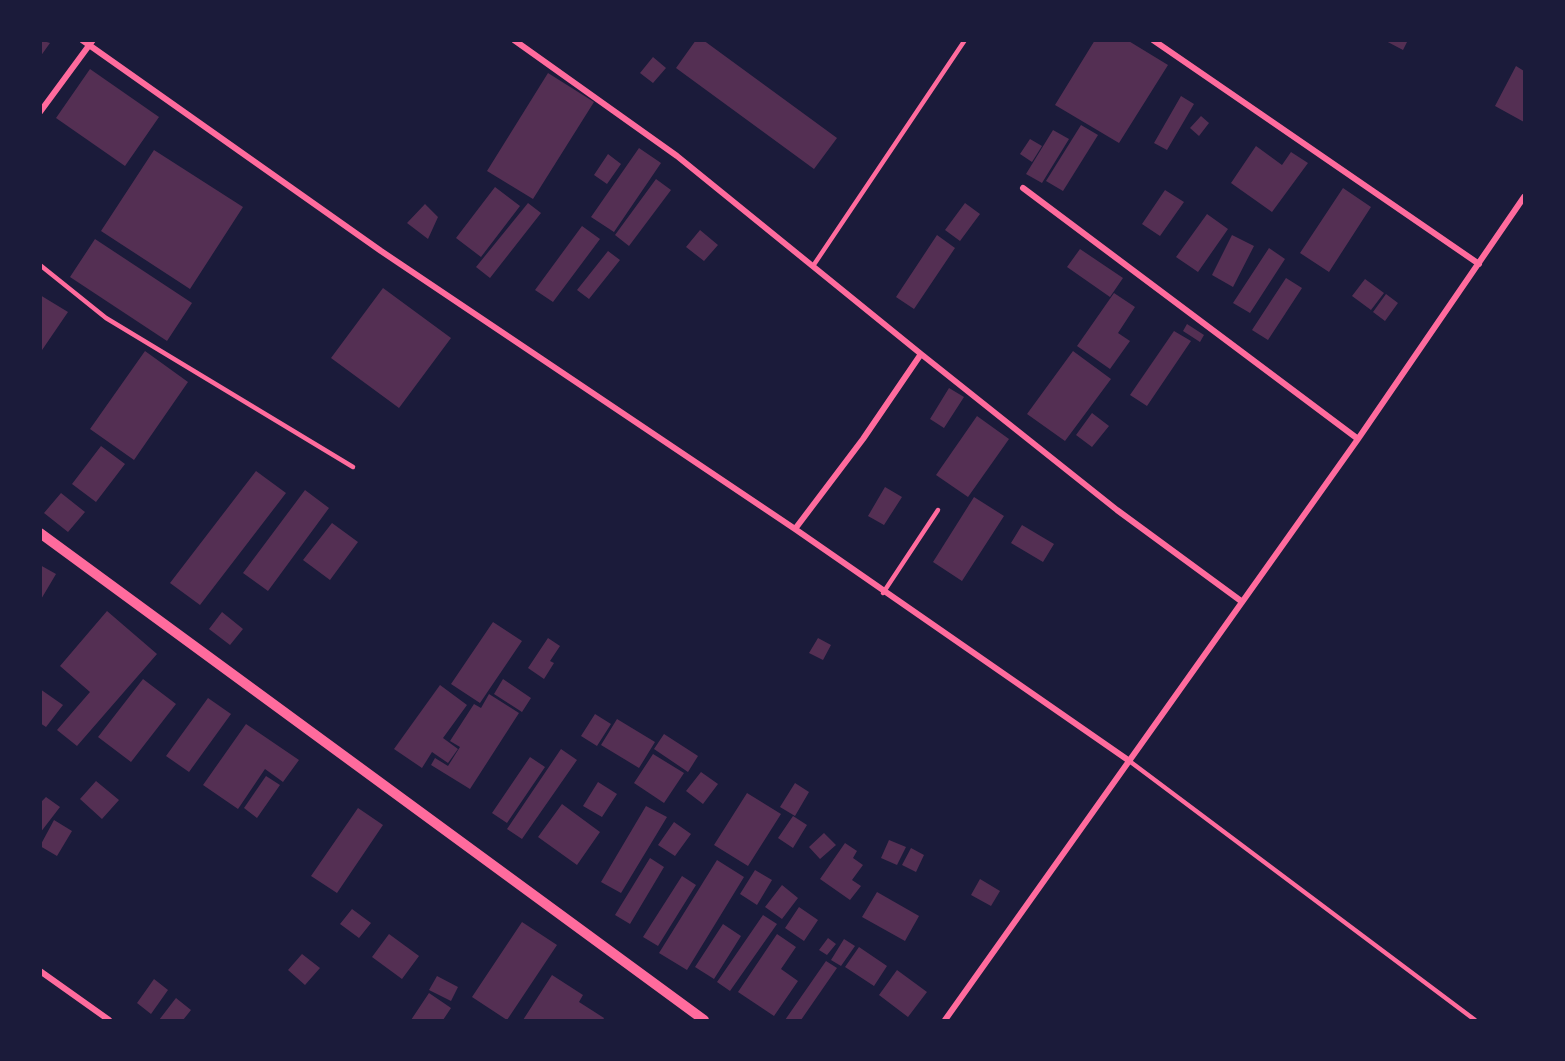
<!DOCTYPE html>
<html>
<head>
<meta charset="utf-8">
<style>
  body { margin:0 }
  #map { position:relative; width:1565px; height:1061px; overflow:hidden; background:#1b1b3a; font-family:Inter,sans-serif }
  canvas { display:block }
  .frame { position:absolute; inset:0; border:42px solid #1b1b3a; pointer-events:none }
</style>
</head>
<body>
<div id="map">
<canvas width="1565" height="1061"></canvas>
<div class="frame"></div>
</div>
<script>
const ctx = document.querySelector('canvas').getContext('2d');
ctx.lineJoin = 'round';
function fillPath(path, color) {
  ctx.fillStyle = color;
  ctx.fill(path, 'evenodd');
}
function trace(path, color, width, dash) {
  ctx.strokeStyle = color;
  ctx.lineWidth = width;
  ctx.lineCap = dash ? 'butt' : 'round';
  ctx.setLineDash(dash || []);
  ctx.stroke(path);
}
const building = new Path2D(`
  M40,40L50,43L40,57Z
  M696,40H703L837,138L814,169L676,68Z
  M1095,40H1127L1168,65L1119,143L1055,105Z
  M1384,40H1408L1403,50Z
  M653,57L666,68L653,83L640,73Z
  M1516,66L1524,71V122L1495,106Z
  M90,69L159,117L125,166L56,118Z
  M548,73L594,102L533,199L487,171Z
  M1181,96L1194,104L1167,150L1154,143Z
  M1201,116L1209,123L1199,136L1190,128Z
  M1081,125L1098,135L1063,191L1046,181Z
  M1053,130L1069,139L1042,183L1026,174Z
  M1030,139L1042,146L1032,162L1020,154Z
  M1256,146L1282,165L1291,152L1308,163L1272,212L1231,183Z
  M639,148L661,163L614,232L591,217Z
  M154,150L243,207L190,289L101,231Z
  M608,154L621,164L607,184L594,175Z
  M656,179L671,190L629,246L615,235Z
  M495,187L520,206L481,257L456,238Z
  M1343,188L1371,207L1329,272L1300,253Z
  M1165,190L1184,202L1160,236L1142,224Z
  M528,203L541,213L490,278L476,267Z
  M965,203L980,214L960,241L945,230Z
  M425,204L438,217L428,239L407,223Z
  M1207,214L1228,229L1198,272L1176,257Z
  M582,226L600,239L553,302L535,290Z
  M700,230L718,245L704,261L686,247Z
  M937,235L955,248L914,309L896,297Z
  M1232,235L1254,246L1233,287L1212,275Z
  M95,239L192,303L167,341L70,277Z
  M1269,248L1285,259L1250,313L1233,303Z
  M1080,249L1123,278L1110,297L1067,267Z
  M608,251L620,260L589,299L577,290Z
  M1286,278L1302,288L1268,340L1252,330Z
  M1365,279L1384,293L1371,310L1352,296Z
  M383,288L451,338L399,408L331,358Z
  M1114,293L1135,307L1118,333L1130,341L1110,369L1077,346Z
  M1386,294L1398,303L1385,321L1373,312Z
  M40,295L68,312L40,353Z
  M1187,324L1204,335L1200,342L1183,331Z
  M1174,331L1191,341L1147,406L1130,395Z
  M145,351L188,382L134,460L90,429Z
  M1073,351L1111,379L1065,441L1027,414Z
  M949,388L964,397L944,428L930,419Z
  M1092,413L1109,426L1092,447L1076,435Z
  M977,416L1009,439L968,497L936,475Z
  M101,446L125,464L96,502L72,484Z
  M256,471L286,493L200,605L170,583Z
  M885,487L902,497L884,525L868,516Z
  M305,490L329,508L268,591L243,573Z
  M61,493L85,512L68,532L44,513Z
  M974,497L1004,516L962,581L933,562Z
  M332,523L358,542L330,580L303,560Z
  M1022,525L1054,544L1043,562L1011,543Z
  M40,565L56,574L40,601Z
  M107,611L157,654L77,746L57,730L90,692L60,666Z
  M222,612L243,629L230,645L209,629Z
  M493,622L522,641L480,703L451,684Z
  M548,638L560,646L550,661L554,663L544,679L528,668Z
  M818,638L831,645L823,660L809,653Z
  M143,679L176,704L131,762L98,737Z
  M503,679L531,698L522,712L494,694Z
  M440,685L467,705L443,738L458,749L448,763L432,752L422,768L394,749Z
  M40,689L63,705L46,727L40,723Z
  M489,694L519,713L470,789L431,765L435,758L448,766L460,747L450,741L474,704L481,708Z
  M208,698L231,714L189,772L166,756Z
  M595,714L611,724L597,746L581,736Z
  M617,719L655,742L639,768L601,745Z
  M246,724L299,760L283,782L265,769L238,809L203,785Z
  M664,734L698,756L688,772L654,749Z
  M561,749L577,760L522,839L507,829Z
  M653,754L684,773L664,803L634,783Z
  M530,757L545,767L507,823L492,813Z
  M701,772L718,784L703,804L686,791Z
  M266,776L280,785L257,818L244,808Z
  M96,781L119,800L102,819L80,799Z
  M598,782L617,794L602,817L583,806Z
  M795,783L809,792L795,816L780,807Z
  M747,793L781,814L748,866L714,845Z
  M46,797L60,807L40,833V803Z
  M562,804L600,832L577,865L538,837Z
  M646,806L667,817L621,893L601,882Z
  M358,808L383,825L337,893L311,876Z
  M793,816L807,825L793,848L778,838Z
  M54,820L72,831L57,856L40,846Z
  M674,822L691,834L675,856L658,845Z
  M824,833L836,845L820,859L809,847Z
  M889,840L906,847L897,865L881,858Z
  M845,843L857,851L853,858L863,865L852,880L861,886L850,900L820,879Z
  M911,848L924,855L916,872L902,865Z
  M650,858L664,867L630,924L615,915Z
  M717,860L744,877L687,970L659,953Z
  M755,870L772,880L757,905L740,894Z
  M682,876L696,885L658,946L643,937Z
  M980,879L1000,891L991,906L971,895Z
  M782,885L798,898L782,919L765,907Z
  M877,892L919,916L905,941L862,917Z
  M799,907L818,920L804,941L785,928Z
  M352,909L371,923L359,938L340,924Z
  M763,915L777,924L730,991L717,982Z
  M522,922L557,945L507,1020L472,997Z
  M723,924L741,936L714,979L695,967Z
  M389,934L419,956L402,979L372,957Z
  M777,934L796,947L781,969L798,981L774,1016L738,992Z
  M828,938L836,944L827,955L819,950Z
  M844,939L855,946L841,966L831,960Z
  M859,947L887,966L874,986L845,967Z
  M302,954L320,968L305,985L288,970Z
  M826,961L837,968L801,1020H785Z
  M897,970L927,992L908,1017L879,995Z
  M552,975L583,995L579,1002L604,1018L603,1020H523Z
  M437,976L458,987L451,1001L429,990Z
  M154,979L168,990L151,1014L137,1003Z
  M429,993L451,1008L443,1020H411Z
  M176,998L191,1010L183,1020H159Z`);
const service = new Path2D(`
  M40,265L106,318L353,467
  M813,266L965,40
  M883,593L938,510
  M1128,760L1475,1020`);
const minor = new Path2D(`
  M82,40L381,251L795,529L1128,760
  M514,40L677,156L921,354
  M1153,40L1479,264
  M40,112L93,40
  M1023,188L1358,439
  M795,529L863,439L921,354L1117,510L1241,601
  M40,971L109,1020
  M945,1020L1358,439L1524,197`);
const tertiary = new Path2D(`
  M40,533L704,1020`);
fillPath(building, '#542f53');
trace(service, '#ff6b9d', 4.5);
trace(minor, '#ff6b9d', 6);
trace(tertiary, '#ff6b9d', 10);
</script>
</body>
</html>
